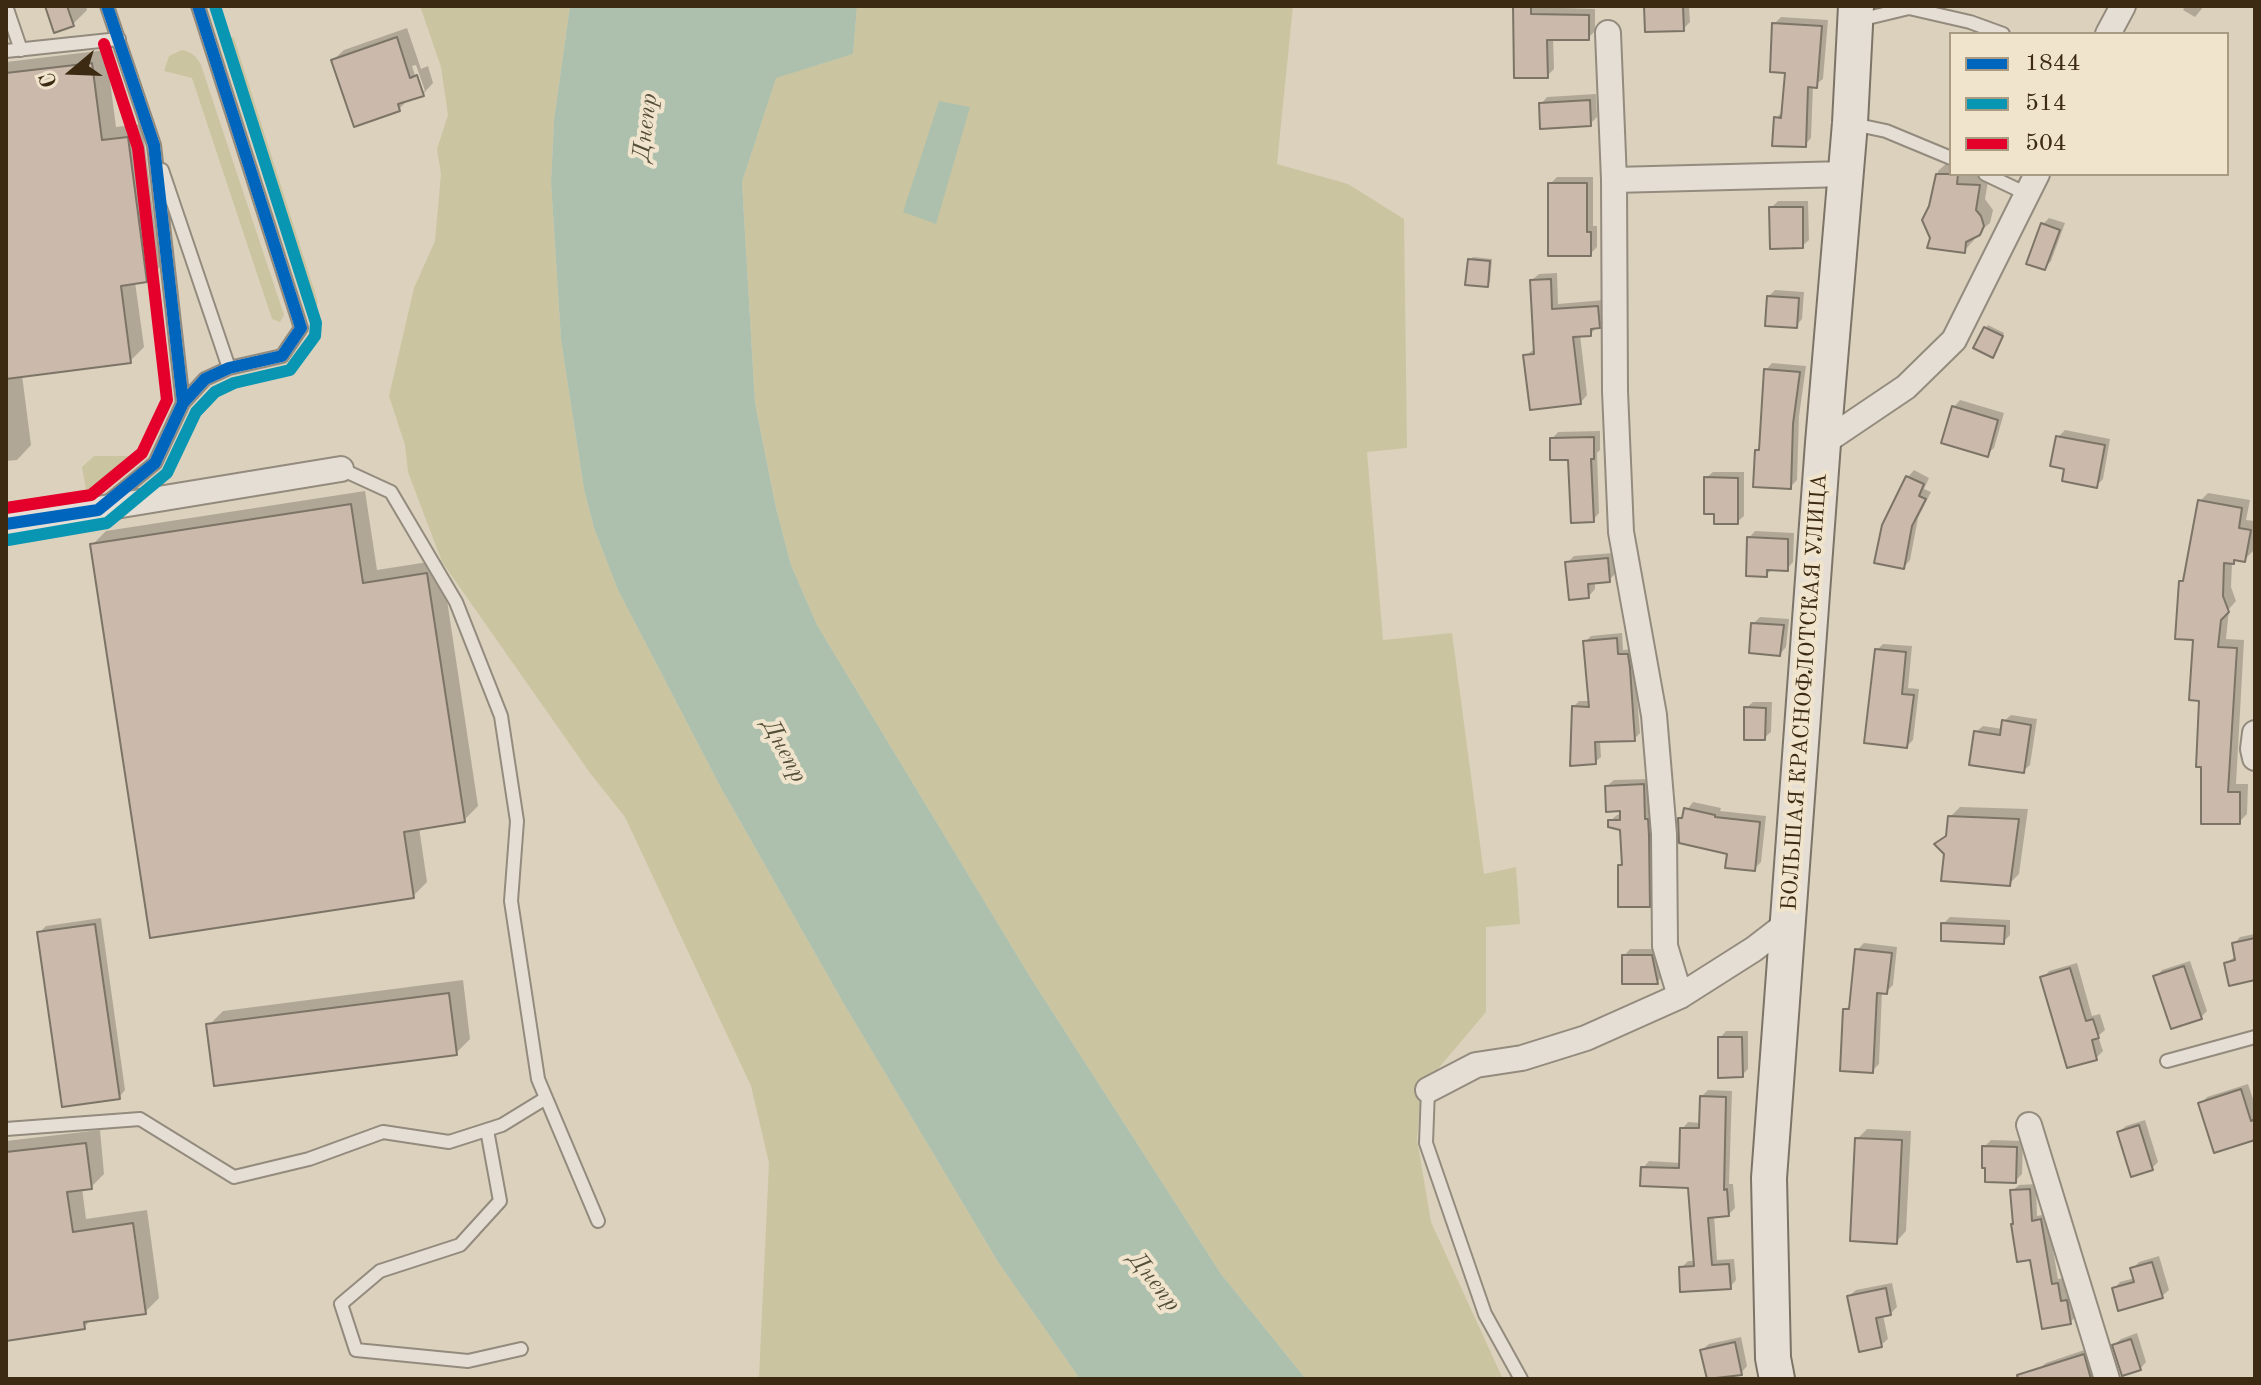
<!DOCTYPE html>
<html>
<head>
<meta charset="utf-8">
<style>
  body { margin:0 }
  #map { position:relative; width:2261px; height:1385px; overflow:hidden; background:#dcd1bd; font-family:"Old Standard TT",serif }
  canvas { display:block }
  .frame { position:absolute; inset:0; border:8px solid #3c2b12; pointer-events:none }
  .legend { position:absolute; left:1949px; top:32px; width:280px; height:144px; box-sizing:border-box; background:#f1e4cc; border:2px solid #a99a82; margin:0; padding:10px 14px; list-style:none; font-size:24px; color:#3c2b12 }
  .legend li { display:flex; align-items:center; gap:16px; height:40px }
  .legend b { width:40px; border:2px solid #a99a82 }
  .north { position:absolute; left:32px; top:32px; width:80px; height:80px; -webkit-text-stroke:6px #f1e4cc; paint-order:stroke; rotate:251deg; font-size:22px; font-weight:700; line-height:32px; text-align:center; color:#3c2b12 }
  .north::after { content:''; display:block; margin:auto; width:28px; height:36px; background:#3c2b12; clip-path:polygon(50% 0,100% 100%,50% 72%,0 100%) }
</style>
</head>
<body>
<div id="map">
<canvas width="2261" height="1385"></canvas>
<div class="frame"></div>
<ul class="legend">
<li><b style="height:10px;background:#0065bd"></b>1844</li>
<li><b style="height:10px;background:#0996b2"></b>514</li>
<li><b style="height:10px;background:#e4002b"></b>504</li>
</ul>
<div class="north">С</div>
</div>
<script>
const ctx = document.querySelector('canvas').getContext('2d');
ctx.lineJoin = 'round';
function fillPath(path, color) {
  ctx.fillStyle = color;
  ctx.fill(path, 'evenodd');
}
function trace(path, color, width, dash) {
  ctx.strokeStyle = color;
  ctx.lineWidth = width;
  ctx.lineCap = dash ? 'butt' : 'round';
  ctx.setLineDash(dash || []);
  ctx.stroke(path);
}
function write(font, color, halo, rows, align = 'center') {
  ctx.font = font + ' "Old Standard TT",serif';
  ctx.lineWidth = 8;
  ctx.setLineDash([]);
  ctx.textBaseline = 'middle';
  ctx.strokeStyle = halo;
  ctx.fillStyle = color;
  for (const [text, x, y, turn = 0] of rows) {
    ctx.save();
    ctx.translate(x, y);
    ctx.rotate((+turn || 0) * Math.PI / 180);
    ctx.textAlign = isNaN(turn) ? turn : align;
    if (halo) ctx.strokeText(text, 0, 0);
    ctx.fillText(text, 0, 0);
    ctx.restore();
  }
}
const green = new Path2D(`
  M420,6H570L554,120L551,182L561,340L584,489L594,528L618,590L720,786L844,1004L998,1262L1080,1379L759,1377L769,1163L751,1086L625,817L590,773L442,562L408,472L405,445L389,396L414,288L435,241L441,174L437,149L448,115L441,67Z
  M857,6H1293L1277,164L1348,184L1404,219L1407,448L1367,452L1383,640L1452,633L1484,874L1516,867L1520,924L1486,927V1012L1421,1089L1417,1139L1431,1222L1503,1379H1306L1221,1274L1032,980L817,625L791,565L776,508L755,403L742,182L776,77L853,54Z
  M226,34L234,38L318,302L315,310L306,305L220,42Z
  M182,50C192,52 196,56 201,65L284,315L280,322L272,319L192,78L164,71L169,56Z
  M94,456H143L89,506L82,467Z`);
const water = new Path2D(`
  M570,6H857L853,54L776,78L742,182L755,403L776,508L791,565L817,625L1032,980L1221,1274L1306,1379H1080L998,1262L844,1004L720,786L618,590L594,528L584,489L561,340L551,182L554,120Z
  M939,101L970,107L936,224L903,212Z`);
const shadow = new Path2D(`
  M46,6H86L87,10L73,24Z
  M1497,6L1595,9V31L1588,38H1553L1554,69L1547,76L1515,8H1497Z
  M1646,6H1689L1690,22L1683,29Z
  M2185,6H2204L2195,17L2183,10Z
  M1781,17L1828,20L1823,79L1813,86L1811,138L1805,145L1776,118L1782,112L1787,72L1774,24Z
  M407,28L421,69L428,66L433,83L423,94L410,98L399,109L333,60L344,50ZM416,65L425,91H420L412,66Z
  M106,50L116,127L142,124L160,267L146,281L135,282L144,347L130,361L22,375L31,445L17,460L6,461V62Z
  M1596,94L1597,117L1590,124L1541,104L1547,97Z
  M1949,161H1951V174L1989,175L1985,199L1993,210L1990,223L1975,235L1974,240L1964,251L1931,206L1938,171Z
  M1557,177H1593V226H1597V247L1590,254L1550,184Z
  M1778,201H1808L1809,240L1802,246L1771,208Z
  M2049,218L2065,223L2051,261L2045,268L2043,224Z
  M1473,257L1492,259L1490,282L1487,285L1470,260Z
  M1557,273L1558,304L1604,300L1605,320L1590,334L1580,335L1587,395L1581,402L1525,356L1536,348L1532,280L1539,274Z
  M1775,290L1804,292L1802,319L1796,326L1768,297Z
  M1988,325L2004,333L1995,353L1986,328Z
  M1772,363L1806,366L1799,416L1797,480L1790,487L1756,450L1761,446L1766,370Z
  M1960,400L2004,413L1994,448L1987,454L1954,407Z
  M2065,430L2110,439L2103,479L2096,486L2066,467L2058,437Z
  M1600,431V450L1597,453L1599,513L1593,520L1570,458L1552,439L1558,432Z
  M1914,470L1929,478L1924,489L1931,492L1918,518L1910,560L1904,567L1884,525L1908,477Z
  M1713,472H1744V516L1737,522L1706,478Z
  M365,491L377,570L441,560L478,806L464,820L419,827L427,882L413,896L92,545L106,531Z
  M2208,493L2250,500L2246,520L2255,521L2253,551L2244,560L2237,558L2232,563L2231,587L2236,601L2229,609L2226,639L2244,640L2236,784H2248L2247,814L2239,822H2203L2201,699L2195,638L2181,581L2186,577L2200,501Z
  M1755,531L1794,533L1793,562L1787,569L1773,568L1766,575L1749,538Z
  M1614,553L1616,573L1609,580L1595,581V589L1589,596L1567,563L1574,556Z
  M1760,617L1789,619L1786,647L1780,654L1753,624Z
  M1622,633L1623,650L1633,649L1640,733L1634,739L1600,740L1601,757L1595,762L1574,706L1579,701H1591L1585,642L1591,636Z
  M1883,644L1912,646L1908,688L1919,689L1913,740L1907,746L1877,650Z
  M1753,702H1772L1771,732L1764,738L1746,708Z
  M2011,715L2037,719L2030,765L2023,771L1976,732L1983,726L2003,729L2004,721Z
  M1650,779L1655,899L1649,905L1620,866L1623,862L1622,828L1610,821L1617,815L1622,814L1621,809L1607,786L1614,780Z
  M1693,802L1721,808L1720,811L1766,816L1761,862L1754,869L1680,819Z
  M1960,807L2028,809L2019,874L2009,884L1946,854L1937,844L1948,834L1950,817Z
  M1950,917L2010,920V935L2003,942L1943,924Z
  M101,918L125,1090L119,1097L39,933L46,926Z
  M2255,934V978L2226,963L2236,956L2234,944L2240,937Z
  M1864,943L1897,947L1893,985L1886,992L1882,991L1879,1064L1873,1070L1845,1010L1852,1003L1857,950Z
  M1630,949H1658L1664,975L1657,982L1624,956Z
  M2190,961L2207,1011L2200,1018L2156,977L2162,970Z
  M2077,963L2092,1016L2100,1014L2105,1030L2098,1036L2103,1051L2096,1058L2043,978L2049,971Z
  M463,980L470,1039L456,1053L209,1025L223,1011Z
  M1726,1031H1748V1069L1742,1075L1720,1038Z
  M2248,1084L2255,1105V1138L2200,1104L2207,1097Z
  M1708,1090L1732,1091L1729,1184H1733L1735,1208L1729,1214L1714,1215L1717,1260L1734,1259L1736,1280L1730,1287L1681,1268L1688,1261H1695L1689,1186L1643,1168L1649,1161L1681,1163L1682,1129L1688,1122L1701,1123L1702,1096Z
  M2145,1120L2158,1162L2152,1168L2119,1132L2126,1126Z
  M1867,1129L1911,1131L1906,1231L1896,1242L1857,1139Z
  M100,1130L104,1174L91,1187L82,1188L86,1219L147,1210L159,1298L145,1312L92,1319L84,1327L6,1339V1141Z
  M1991,1140L2023,1141L2022,1174L2015,1181L1984,1147Z
  M2036,1184L2037,1216L2047,1214L2058,1279L2064,1278L2067,1296L2073,1295L2077,1316L2070,1322L2015,1223L2012,1191L2019,1185Z
  M2159,1256L2169,1290L2162,1296L2114,1289L2120,1282L2135,1278L2132,1269L2139,1262Z
  M1892,1283L1897,1307L1890,1314L1883,1315L1888,1339L1881,1345L1849,1296L1856,1290Z
  M2137,1333L2146,1362L2140,1369L2114,1345L2121,1339Z
  M1741,1337L1747,1366L1741,1373L1709,1379L1702,1350L1709,1344Z
  M2090,1348L2102,1379H2042L2039,1369L2046,1363Z`);
const building = new Path2D(`
  M45,6H67L74,26L54,33Z
  M1513,6H1531V14L1589,15V40H1547L1548,78H1514Z
  M1644,6H1683L1684,31L1645,32Z
  M1772,23L1822,26L1817,88L1808,87L1806,147L1772,146L1774,117L1781,118L1785,73L1770,72Z
  M397,37L410,78L417,75L424,96L398,104L400,111L354,127L331,60Z
  M92,63L102,140L128,137L147,282L121,286L131,363L6,379V73Z
  M1590,100L1591,126L1540,129L1539,103Z
  M1936,174H1958L1957,184L1980,185L1976,210L1981,216L1984,226L1980,235L1966,242L1965,253L1927,248L1930,238L1922,220L1929,206Z
  M1548,183H1587V232H1591V256H1548Z
  M1769,207H1803V248L1770,249Z
  M2041,223L2060,230L2045,270L2026,264Z
  M1468,259L1490,261L1488,287L1465,285Z
  M1551,279L1552,309L1598,306L1600,328L1591,329V336L1573,337L1581,404L1530,410L1523,355L1534,354L1530,280Z
  M1767,296L1799,298L1797,328L1765,326Z
  M1984,327L2003,336L1993,358L1973,348Z
  M1764,369L1800,372L1793,424L1791,489L1753,487L1755,450H1759Z
  M1952,406L1998,420L1988,457L1941,443Z
  M2056,436L2105,445L2097,488L2062,481L2064,469L2050,466Z
  M1594,437V459H1591L1594,522L1571,523L1568,460H1550V438Z
  M1906,476L1924,484L1919,496L1926,499L1912,526L1904,569L1874,563L1882,525Z
  M1704,477L1738,478V524H1714V514H1704Z
  M2198,500L2242,508L2239,528L2251,530L2245,562L2234,560V564L2224,563L2223,596L2229,612L2221,620L2218,647L2237,648L2228,792H2240V824H2201V767H2196L2199,701L2189,700L2193,640L2175,639L2179,581H2183Z
  M351,504L363,583L427,573L465,822L404,832L414,898L150,938L90,544Z
  M1747,537L1788,539V571L1767,570V577L1746,576Z
  M1608,558L1610,582L1588,584L1589,598L1569,600L1565,562Z
  M1751,623L1784,625L1780,656L1749,653Z
  M1617,638L1618,654H1628L1630,668L1635,741L1595,742L1596,764L1570,766L1572,706L1589,707L1583,641Z
  M1875,649L1906,652L1902,694L1914,695L1907,748L1864,743Z
  M1744,707L1766,708L1765,740H1744Z
  M2002,720L2031,725L2024,773L1969,765L1974,731L2000,735Z
  M1644,784L1645,819H1648L1649,835L1650,907H1618V865H1622L1620,830L1608,827V820H1620V811L1606,812L1605,786Z
  M1684,808L1715,815V817L1760,822L1755,871L1725,868L1727,854L1679,843L1678,818H1682Z
  M1948,816L2019,819L2010,886L1941,881L1944,854L1934,844L1946,836Z
  M1941,923L2005,926L2004,944L1941,941Z
  M95,924L120,1099L62,1107L37,932Z
  M2255,938V980L2229,986L2224,963L2235,960L2232,943Z
  M1855,949L1892,953L1887,994L1877,993L1873,1073L1840,1071L1843,1009H1849Z
  M1622,955H1652L1658,984H1622Z
  M2184,966L2202,1019L2171,1029L2153,976Z
  M2070,968L2086,1021L2093,1019L2099,1038L2092,1040L2097,1060L2067,1068L2040,977Z
  M449,993L457,1055L214,1086L206,1024Z
  M1718,1037H1742L1743,1077L1718,1078Z
  M2241,1089L2251,1121L2255,1119V1140L2214,1153L2198,1103Z
  M1700,1096L1726,1097L1724,1190L1727,1189L1729,1216L1708,1218L1712,1265L1729,1264L1731,1289L1680,1292L1679,1267L1694,1266L1688,1188L1640,1186L1641,1167L1679,1168L1680,1128H1699Z
  M2139,1125L2153,1170L2131,1177L2117,1132Z
  M1855,1138L1902,1140L1897,1244L1850,1241Z
  M86,1143L92,1189L67,1192L73,1232L133,1223L146,1314L84,1322L85,1329L6,1341V1152Z
  M1982,1146L2017,1147L2016,1183L1985,1182V1168H1982Z
  M2030,1189L2032,1221L2041,1219L2052,1284L2058,1283L2061,1301L2067,1300L2071,1324L2042,1329L2030,1260L2017,1262L2011,1224H2013L2010,1190Z
  M2152,1262L2163,1298L2118,1311L2112,1288L2134,1282L2130,1268Z
  M1886,1288L1891,1315L1876,1318L1882,1347L1859,1352L1847,1296Z
  M2131,1339L2141,1370L2122,1376L2112,1345Z
  M1735,1342L1742,1375L1707,1379L1700,1350Z
  M2084,1354L2091,1379H2018L2017,1375Z`);
const lane = new Path2D(`
  M6,6L21,50
  M107,6L154,145L183,403
  M1859,20L1909,8L1970,22L2003,34
  M6,51L119,39
  M1853,124L1886,131L1951,158
  M162,170L229,368
  M1985,174L2027,194
  M341,469L391,492L456,602L501,716L517,821L511,901L538,1079L598,1221
  M108,502L155,463L183,403L205,379L229,368L282,356L301,328L198,6
  M2167,1061L2255,1037
  M1428,1090L1426,1143L1485,1314L1521,1379
  M6,1129L140,1119L234,1177L309,1159L383,1132L449,1142L502,1125L546,1098
  M487,1130L500,1201L460,1245L380,1271L341,1304L356,1350L468,1361L521,1349`);
const street = new Path2D(`
  M1608,33L1614,180L1615,391L1621,532L1654,715L1664,834L1665,946L1680,996
  M2108,34L2123,6
  M1614,180L1846,174
  M1823,443L1906,387L1954,340L2037,174
  M6,524L341,469
  M2255,733L2253,749L2255,758
  M1428,1090L1476,1065L1522,1058L1586,1038L1680,996L1754,949L1789,922
  M2029,1125L2107,1379`);
const secondary = new Path2D(`
  M1777,1379L1773,1358L1769,1178L1823,443L1850,123L1856,6`);
const bus1 = new Path2D(`
  M107,6L154,145L183,403
  M6,524L98,510L155,463L183,403L205,379L229,368L282,356L301,328L198,6`);
const bus2 = new Path2D(`
  M8,540L107,523L167,473L196,412L215,392L234,383L290,370L315,336L316,323L215,6`);
const bus3 = new Path2D(`
  M6,508L91,495L142,453L167,400L138,148L104,44`);
const streetNames = [
  ["БОЛЬШАЯ КРАСНОФЛОТСКАЯ УЛИЦА",1805,692,-86]
];
const waterNames = [
  ["Днепр",646,127,-83],
  ["Днепр",784,751,62],
  ["Днепр",1154,1282,52]
];
fillPath(green, '#cac5a0');
fillPath(water, '#adc0ad');
fillPath(shadow, '#0003');
fillPath(building, '#cbbaab');
trace(building, '#7c7467', 2);
trace(lane, '#938b7d', 16);
trace(street, '#938b7d', 28);
trace(secondary, '#7c7467', 38);
trace(lane, '#e4ded4', 12);
trace(street, '#e4ded4', 24);
trace(secondary, '#e4ded4', 34);
trace(bus1, '#0065bd', 12);
trace(bus2, '#0996b2', 12);
trace(bus3, '#e4002b', 12);
write('22px', '#3c2b12', '#f1e4cc', streetNames);
write('italic 24px', '#534e37', '#f1e4cc', waterNames);
</script>
</body>
</html>
